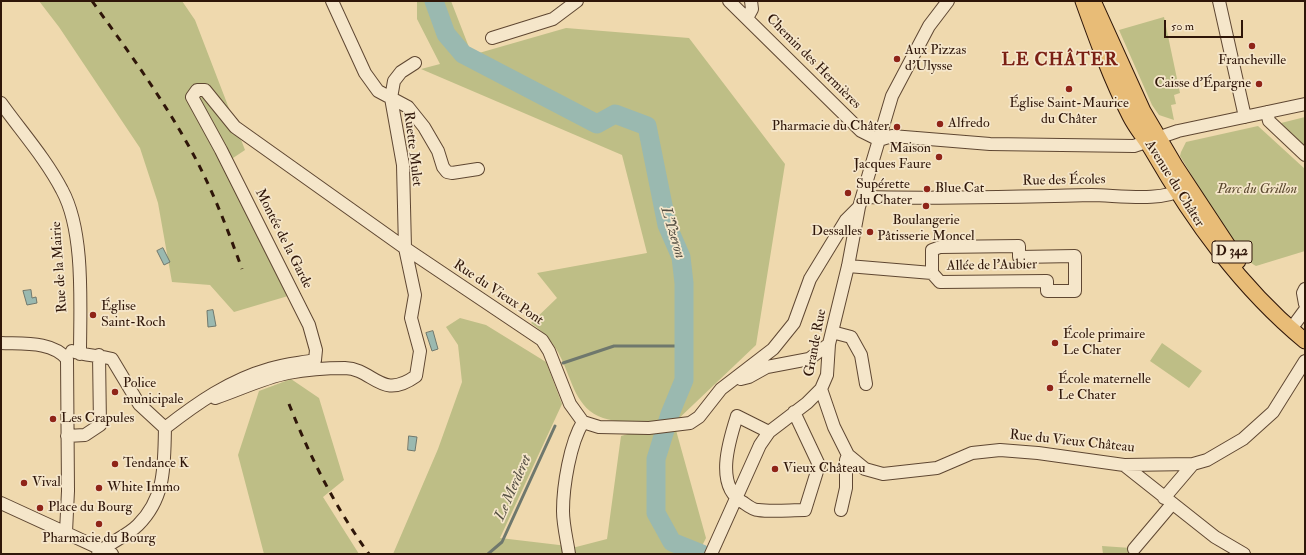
<!DOCTYPE html>
<html>
<head>
<meta charset="utf-8">
<style>
  body { margin:0 }
  #map { position:relative; width:1306px; height:555px; overflow:hidden; background:#efd9ae; font-family:"IM FELL Double Pica",serif }
  canvas { display:block }
  .frame { position:absolute; inset:0; border:2px solid #2f1609; pointer-events:none }
  .scale { position:absolute; left:1164px; top:20px; width:79px; height:18px; box-sizing:border-box; border:2px solid #2f1609; border-top:0; padding-left:5px; font-size:12px; line-height:14px; white-space:nowrap; color:#2f1609; -webkit-text-stroke:3px #f5e6ca; paint-order:stroke }
</style>
</head>
<body>
<div id="map">
<canvas width="1306" height="555"></canvas>
<div class="frame"></div>
<div class="scale">50 m</div>
</div>
<script>
const ctx = document.querySelector('canvas').getContext('2d');
ctx.lineJoin = 'round';
function fillPath(path, color) {
  ctx.fillStyle = color;
  ctx.fill(path, 'evenodd');
}
function trace(path, color, width, dash) {
  ctx.strokeStyle = color;
  ctx.lineWidth = width;
  ctx.lineCap = dash ? 'butt' : 'round';
  ctx.setLineDash(dash || []);
  ctx.stroke(path);
}
function write(font, color, halo, rows, align = 'center') {
  ctx.font = font + ' "IM FELL Double Pica",serif';
  ctx.lineWidth = 3.5;
  ctx.setLineDash([]);
  ctx.textBaseline = 'middle';
  ctx.strokeStyle = halo;
  ctx.fillStyle = color;
  for (const [text, x, y, turn = 0] of rows) {
    ctx.save();
    ctx.translate(x, y);
    ctx.rotate((+turn || 0) * Math.PI / 180);
    ctx.textAlign = isNaN(turn) ? turn : align;
    if (halo) ctx.strokeText(text, 0, 0);
    ctx.fillText(text, 0, 0);
    ctx.restore();
  }
}
const green = new Path2D(`
  M39,1H182L195,20L245,150L224,164L288,296L234,312L210,285L172,282L158,203L140,148L59,27Z
  M417,1H451L472,55L566,28L689,38L785,164L756,345L674,423L706,538L698,554H393L438,449L462,382L458,345L446,327L460,318L486,325L546,362L562,404L500,538L576,547L607,539L621,436L649,428L652,424C636,422 617,423 603,418C576,409 572,380 561,358C554,343 544,332 531,323L557,298L537,273L647,253L622,155L421,69L440,64L417,19Z
  M1164,17L1180,93L1174,95L1176,104L1171,105L1174,120L1159,115L1152,105L1119,30Z
  M1305,117V146L1281,123Z
  M1258,126L1305,169V251L1256,266C1236,255 1195,179 1180,156L1181,152L1186,142Z
  M1162,343L1202,371L1189,388L1150,361Z
  M291,379L319,398L344,480L323,497L359,554H264L238,455L259,391Z
  M1102,546L1131,548L1138,554H1103Z`);
const water = new Path2D(`
  M163,248L170,262L164,265L157,251Z
  M31,290L32,298L36,297L37,303L27,305L23,291Z
  M213,310L216,326L208,327L207,311Z
  M433,331L438,349L432,351L426,333Z
  M409,436L417,437L415,451L408,450Z`);
const stream = new Path2D(`
  M563,363L614,346H685
  M488,554L502,542L555,426`);
const river = new Path2D(`
  M434,1L446,34L463,54L597,124L615,114L647,126L667,225L681,257L684,283V380L670,414L656,459V513L672,542L702,554`);
const minor = new Path2D(`
  M332,1L365,73L378,91L408,107L424,127L438,151L443,167L447,172L452,173L478,169
  M729,1L861,131L879,140
  M1219,1L1245,117
  M747,18L752,9L751,1
  M492,38L553,19L577,1
  M1,103C21,131 46,159 62,190C85,232 80,306 80,354
  M1267,112L1269,121L1305,155
  M879,140L892,136L990,144L1134,146L1178,131L1305,104
  M863,197C939,199 1015,197 1091,195C1117,195 1162,203 1184,188
  M1019,246V257L1075,256V291H1047V281L940,282L932,273V250L940,247Z
  M848,266L932,273
  M1305,289L1303,293L1305,304
  M1291,329L1305,310
  M832,332L851,337L861,355L866,384
  M1,343C23,344 52,341 67,359L68,491L66,532
  M72,351C85,356 99,355 112,359L139,404L165,428
  M741,379L749,377L767,367L809,359L829,344
  M821,389L834,427L848,455L865,469L883,474L937,468L972,453L1000,450L1038,453L1124,465L1193,464L1207,460L1243,439L1273,412L1305,361
  M215,398C239,390 263,378 288,373C304,370 329,368 345,368C374,369 381,401 416,376L420,351L411,318L415,295L405,248L403,165L391,98L394,81L401,72L415,63
  M769,432L737,416C729,441 714,487 744,503C748,506 754,510 758,510C773,512 790,510 805,510L819,465L794,412
  M67,436L85,435L100,425L99,355
  M1124,465L1215,537L1244,554
  M1164,498L1193,464
  M1,503L112,554
  M841,510L846,488V460L848,455
  M1134,549L1172,504
  M98,554C109,542 126,537 138,525C166,497 164,465 165,428C197,403 230,380 269,369C284,364 300,363 315,360L316,350L309,325L221,150L192,97L197,90H205L235,127L405,248L542,340L549,351L570,404L583,422L599,427L649,428L690,423L699,417L721,389L773,349L794,323L810,279L846,220L859,207
  M569,554C567,540 563,525 563,511C563,486 570,443 583,422
  M711,554L760,445L769,432L807,403L821,389L827,375L829,344L848,266L859,207L892,96L929,26L948,1`);
const major = new Path2D(`
  M1083,1C1097,40 1111,79 1130,116C1136,128 1145,138 1152,150C1193,221 1241,288 1305,341
  M1093,1L1143,111L1176,167L1238,261`);
const rail = new Path2D(`
  M92,1C125,47 159,93 187,143C210,183 226,225 242,269
  M289,404C310,457 335,507 369,554`);
const markers = [
  [1252,46,4,"#8f2418"],
  [897,59,4,"#8f2418"],
  [1259,84,4,"#8f2418"],
  [1069,89,4,"#8f2418"],
  [940,124,4,"#8f2418"],
  [897,127,4,"#8f2418"],
  [939,157,4,"#8f2418"],
  [927,189,4,"#8f2418"],
  [848,193,4,"#8f2418"],
  [926,206,4,"#8f2418"],
  [870,232,4,"#8f2418"],
  [93,315,4,"#8f2418"],
  [1055,343,4,"#8f2418"],
  [1050,388,4,"#8f2418"],
  [115,392,4,"#8f2418"],
  [53,419,4,"#8f2418"],
  [115,464,4,"#8f2418"],
  [775,469,4,"#8f2418"],
  [24,483,4,"#8f2418"],
  [99,488,4,"#8f2418"],
  [40,508,4,"#8f2418"],
  [99,524,4,"#8f2418"]
];
const shields = [
  [1232,252,40]
];
const shieldNames = [
  ["D 342",1232,252]
];
const poiNames = [
  ["Aux Pizzas",905,51],
  ["d'Ulysse",905,67],
  ["Francheville",1252,61,"center"],
  ["Caisse d'Épargne",1251,84,"right"],
  ["Église Saint-Maurice",1069,104,"center"],
  ["du Châter",1069,120,"center"],
  ["Alfredo",948,124],
  ["Pharmacie du Châter",889,127,"right"],
  ["Maison",931,149,"right"],
  ["Jacques Faure",931,165,"right"],
  ["Supérette",856,185],
  ["du Chater",856,201],
  ["Blue Cat",935,189],
  ["Boulangerie",926,221,"center"],
  ["Pâtisserie Moncel",926,237,"center"],
  ["Dessalles",862,232,"right"],
  ["Église",101,307],
  ["Saint-Roch",101,323],
  ["École primaire",1063,335],
  ["Le Chater",1063,351],
  ["École maternelle",1058,380],
  ["Le Chater",1058,396],
  ["Police",123,384],
  ["municipale",123,400],
  ["Les Crapules",61,419],
  ["Tendance K",123,464],
  ["Vieux Château",783,469],
  ["Vival",32,483],
  ["White Immo",107,488],
  ["Place du Bourg",48,508],
  ["Pharmacie du Bourg",99,539,"center"]
];
const streetNames = [
  ["Chemin des Hermières",813,62,45],
  ["Ruette Mulet",412,149,83],
  ["Rue des Écoles",1064,181,-1],
  ["Avenue du Châter",1174,184,58],
  ["Montée de la Garde",283,239,63],
  ["Allée de l'Aubier",992,266,-1],
  ["Rue de la Mairie",60,267,-94],
  ["Rue du Vieux Pont",498,293,34],
  ["Grande Rue",816,343,-79],
  ["Rue du Vieux Château",1072,442,6]
];
const parkNames = [
  ["Parc du Grillon",1257,190]
];
const waterNames = [
  ["L'Yzeron",672,233,73],
  ["Le Merderet",514,488,-66]
];
const districtNames = [
  ["LE CHÂTER",1060,61]
];
fillPath(green, '#bebe86');
fillPath(water, '#9ab9b0');
trace(water, '#6f786d', 1);
trace(stream, '#6f786d', 3);
trace(river, '#9ab9b0', 19);
trace(minor, '#5f4732', 14);
trace(major, '#2f1609', 17);
trace(minor, '#f5e6ca', 12);
trace(major, '#e8bc77', 15);
trace(rail, '#2f1609', 3, [7, 7]);
for (const [x, y, r, color] of markers) {
  const dot = new Path2D();
  dot.arc(x, y, r, 0, 2 * Math.PI);
  ctx.fillStyle = color;
  ctx.fill(dot);
  trace(dot, '#f5e6ca', 1.5);
}
for (const [x, y, w] of shields) {
  const box = new Path2D();
  box.roundRect(x - w / 2, y - 11, w, 22, 3);
  ctx.fillStyle = '#f5e6ca';
  ctx.fill(box);
  trace(box, '#2f1609', 1);
}
write('bold 13px', '#2f1609', null, shieldNames);
write('14px', '#2f1609', '#f5e6ca', poiNames, 'left');
write('14px', '#2f1609', '#f5e6ca', streetNames);
write('italic 14px', '#5a482e', '#f5e6ca', parkNames);
write('italic 15px', '#544f43', '#f5e6ca', waterNames);
ctx.letterSpacing = '1px';
write('bold 18px', '#7a1f14', '#f5e6ca', districtNames);
ctx.letterSpacing = '0px';
</script>
</body>
</html>
